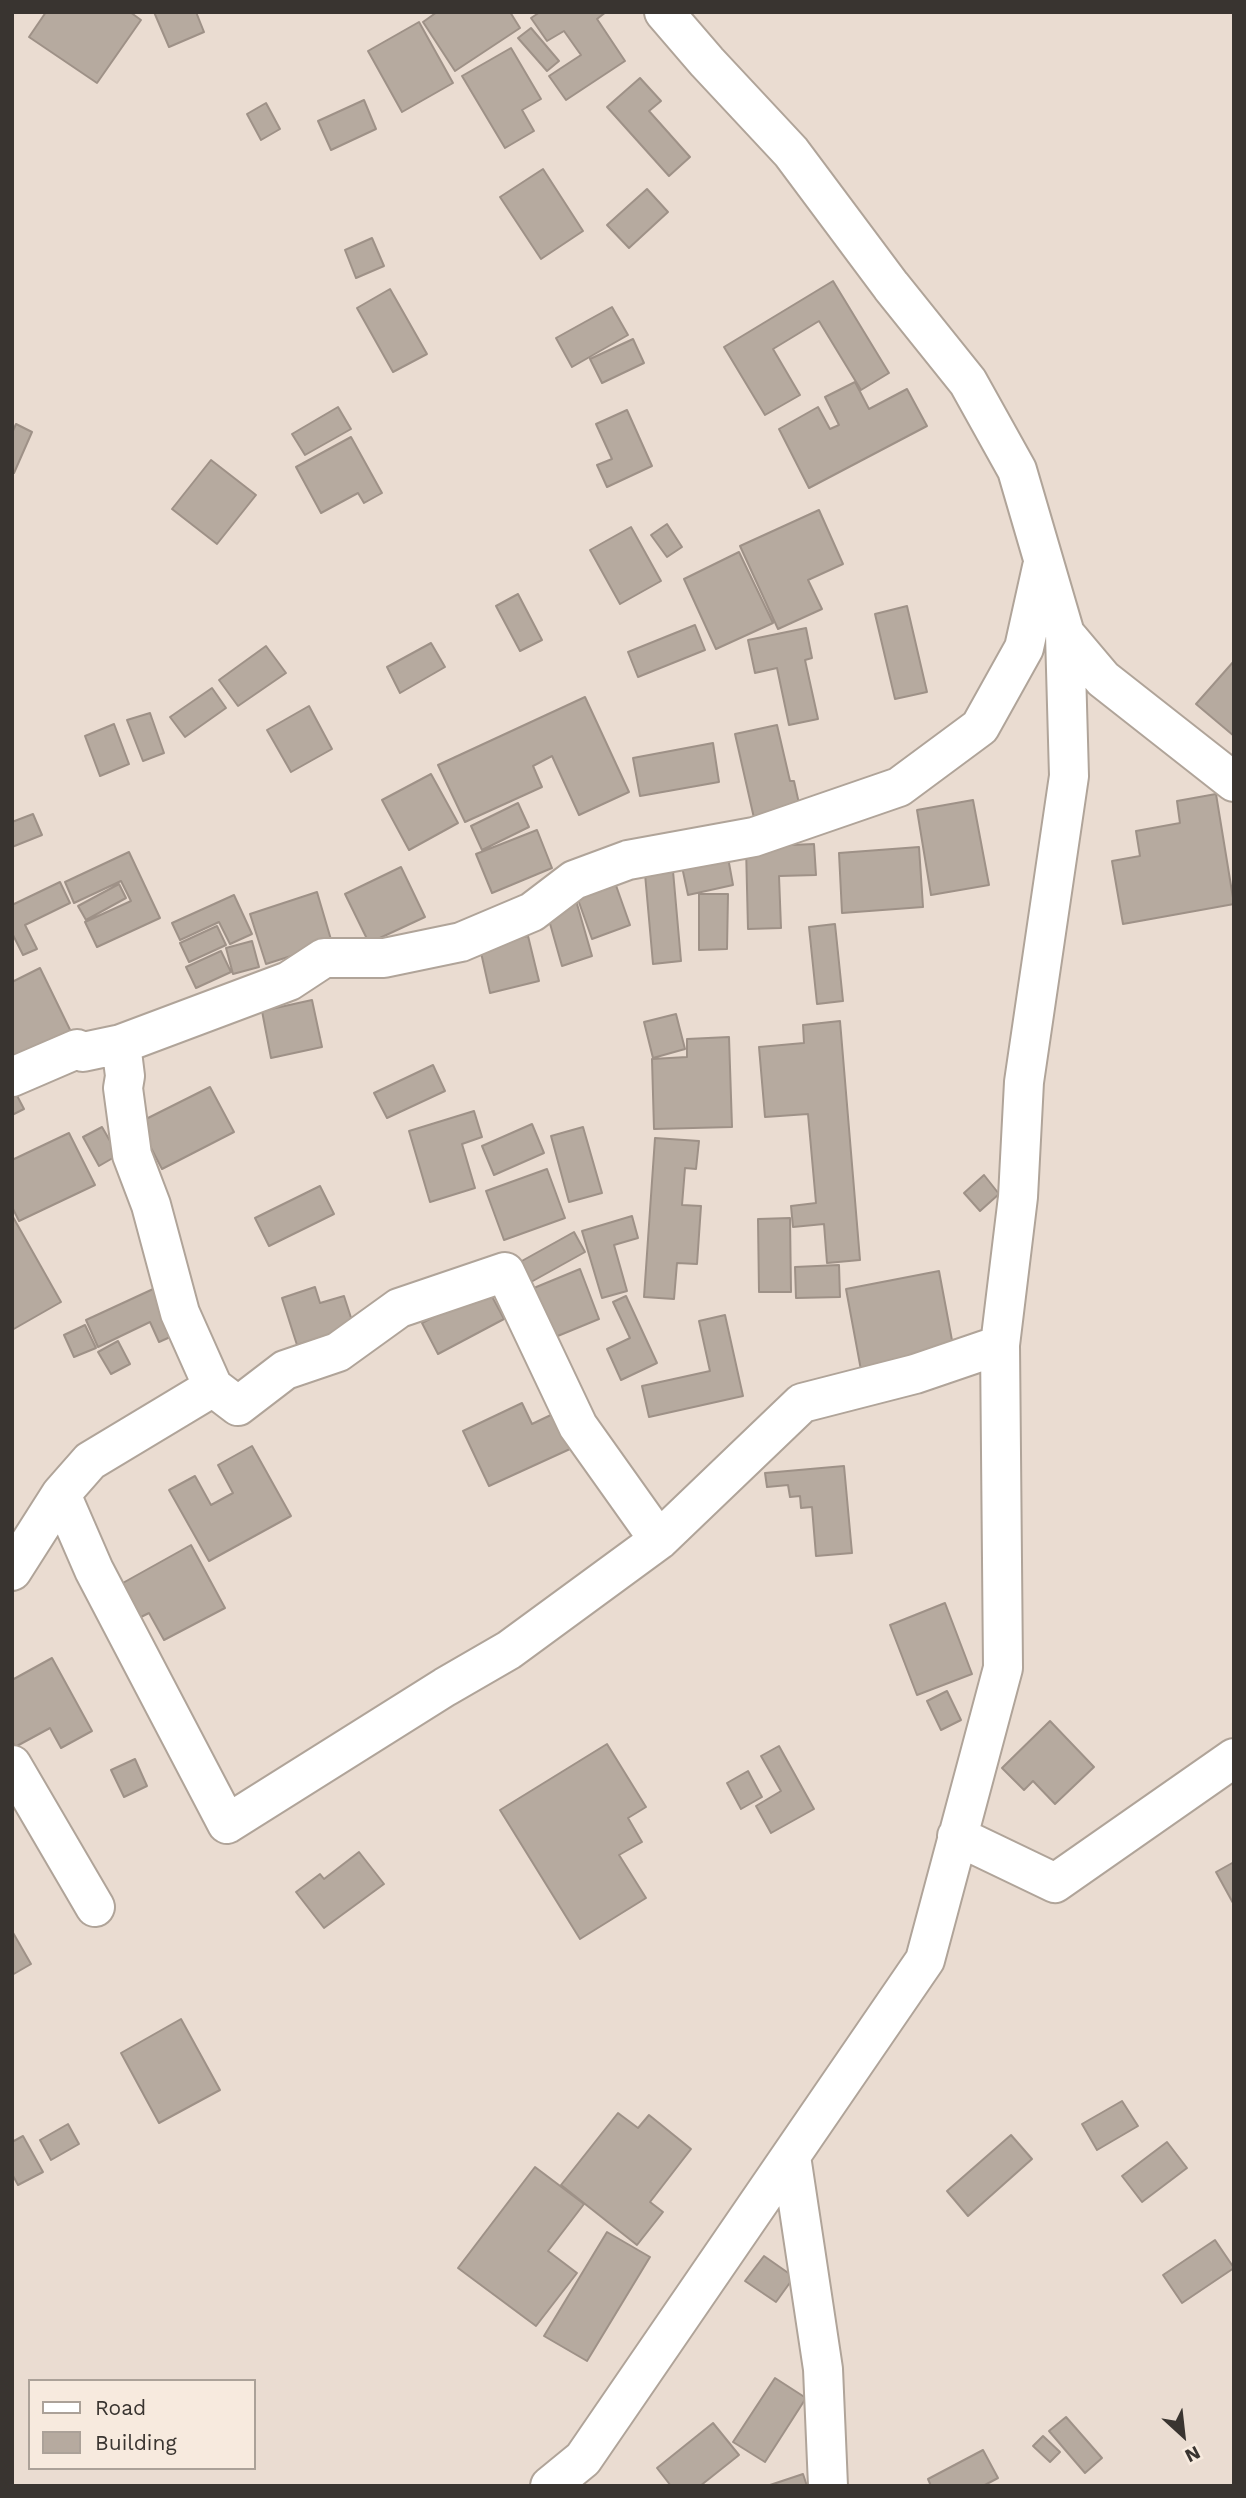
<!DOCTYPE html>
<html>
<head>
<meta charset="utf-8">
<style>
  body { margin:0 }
  #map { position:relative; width:1246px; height:2498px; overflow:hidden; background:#eadcd1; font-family:"Work Sans",sans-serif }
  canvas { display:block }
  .frame { position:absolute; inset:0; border:14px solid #393430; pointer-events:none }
  .legend { position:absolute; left:28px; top:2379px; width:228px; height:91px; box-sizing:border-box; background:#f7eade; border:2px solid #aba198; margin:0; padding:9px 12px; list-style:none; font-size:21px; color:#393430 }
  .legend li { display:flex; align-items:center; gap:14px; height:35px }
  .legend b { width:35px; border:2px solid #aba198 }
  .north { position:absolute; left:1148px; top:2400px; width:70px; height:70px; -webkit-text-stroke:5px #f7eade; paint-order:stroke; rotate:153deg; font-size:19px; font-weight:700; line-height:28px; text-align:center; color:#393430 }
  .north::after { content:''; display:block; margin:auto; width:24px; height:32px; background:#393430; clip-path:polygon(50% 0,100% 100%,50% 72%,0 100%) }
</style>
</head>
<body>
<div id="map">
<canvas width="1246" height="2498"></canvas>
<div class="frame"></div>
<ul class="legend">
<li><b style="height:9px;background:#fff"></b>Road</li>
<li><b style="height:19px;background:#b6aa9f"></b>Building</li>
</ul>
<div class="north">N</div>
</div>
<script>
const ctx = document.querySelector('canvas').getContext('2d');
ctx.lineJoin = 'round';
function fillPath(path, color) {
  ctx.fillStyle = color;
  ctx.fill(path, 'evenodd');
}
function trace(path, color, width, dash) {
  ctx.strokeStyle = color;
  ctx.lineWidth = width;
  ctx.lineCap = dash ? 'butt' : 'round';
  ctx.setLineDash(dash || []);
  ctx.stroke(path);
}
const building = new Path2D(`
  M46,12H130L141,20L97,83L29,37Z
  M154,12H196L204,32L169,47Z
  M437,12H510L520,28L455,71L423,22Z
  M540,12H606L597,19L625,61L566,100L549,76L581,55L564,31L547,41L531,18Z
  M419,22L453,83L402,112L368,51Z
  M531,28L559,61L547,71L518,38Z
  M511,48L541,99L522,110L534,131L505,148L462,76Z
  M640,78L661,101L649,111L690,157L669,176L607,107Z
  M364,100L376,129L331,150L318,121Z
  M266,103L280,129L261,140L247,114Z
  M543,169L583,231L541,259L500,197Z
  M647,189L668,212L629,248L607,225Z
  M372,238L384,266L356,278L345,250Z
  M833,281L889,373L861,390L819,321L773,349L800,395L765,415L724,347Z
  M390,289L427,354L393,372L357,308Z
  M612,307L628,335L572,367L556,338Z
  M633,339L644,363L602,383L590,359Z
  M855,382L869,409L907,389L927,426L809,488L779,429L818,407L830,429L839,425L825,397Z
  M338,407L351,429L305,455L292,434Z
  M627,410L652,466L607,487L597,465L612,459L596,424Z
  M16,424L32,432L14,473H12V433Z
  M351,437L382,493L364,503L358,493L321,513L296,467Z
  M211,460L256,495L217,544L172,509Z
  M819,510L843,564L808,580L822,609L778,629L740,546Z
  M667,524L682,547L667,557L651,535Z
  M631,527L661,581L620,604L590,550Z
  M739,552L773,623L716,649L684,579Z
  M518,594L542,640L520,651L496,606Z
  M907,606L927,692L895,699L875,614Z
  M695,625L705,650L638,677L628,652Z
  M806,628L812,658L805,660L818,719L789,725L777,668L755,673L748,640Z
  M431,643L445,667L400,693L387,667Z
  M266,646L286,673L238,706L219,680Z
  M1234,661V736L1196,704Z
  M212,688L226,708L185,737L170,717Z
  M585,697L629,792L579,815L552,756L533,766L542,787L465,822L438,765Z
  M309,706L332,749L291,772L267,730Z
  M150,713L164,753L143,761L127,720Z
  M114,724L129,764L100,776L85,736Z
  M777,725L790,781H794L800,808L754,818L735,734Z
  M713,743L719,782L640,796L633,758Z
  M431,774L458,823L409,850L382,800Z
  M1216,794L1234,904L1123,924L1112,861L1140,856L1136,831L1180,823L1177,801Z
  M973,800L989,885L931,895L917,810Z
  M518,803L529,827L482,850L471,826Z
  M33,814L42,835L12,847V822Z
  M537,830L552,868L492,893L476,854Z
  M814,844L816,875L779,876L781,928L748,929L746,847Z
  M919,847L923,907L842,913L839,853Z
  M129,852L160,918L97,947L85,922L131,901L121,881L74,903L65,882Z
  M727,852L733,885L688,895L681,862Z
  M401,867L425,917L369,943L345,894Z
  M673,871L681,961L653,964L645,874Z
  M613,877L630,925L592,939L575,891Z
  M60,882L70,903L25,925L37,949L23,955L12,933V905Z
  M119,884L126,898L86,920L78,906Z
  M317,892L332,943L266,964L250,914Z
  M699,894H728L727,949L699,950Z
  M234,895L252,934L230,944L219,922L180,940L172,923Z
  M575,897L592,956L562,966L545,906Z
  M835,924L843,1001L817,1004L809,927Z
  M217,926L226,945L189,962L180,943Z
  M528,936L539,981L490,993L480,948Z
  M252,941L259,967L233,974L226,948Z
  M221,951L231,972L196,988L186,967Z
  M40,968L75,1040L12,1070V982Z
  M312,1000L322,1047L271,1058L262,1011Z
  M676,1014L685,1049L653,1058L644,1022Z
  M840,1021L860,1260L827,1263L824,1224L793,1227L791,1206L816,1203L808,1114L765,1117L759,1047L804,1043L803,1025Z
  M729,1037L732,1127L654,1129L652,1059L687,1057V1039Z
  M433,1065L445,1091L387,1118L374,1093Z
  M12,1086L24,1109L12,1115Z
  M210,1087L234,1132L162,1169L138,1123Z
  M474,1111L482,1137L462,1144L475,1188L430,1202L409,1131Z
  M532,1124L544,1153L494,1175L482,1146Z
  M102,1127L118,1155L99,1166L83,1137Z
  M583,1127L602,1193L569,1202L551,1136Z
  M69,1133L95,1185L19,1221L12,1207V1160Z
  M655,1138L699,1141L696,1169L685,1168L682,1205L701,1206L697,1264L677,1263L674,1299L644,1297Z
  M547,1169L565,1218L504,1240L486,1191Z
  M984,1175L999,1194L980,1211L964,1193Z
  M320,1186L334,1214L269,1246L255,1218Z
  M632,1216L638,1238L614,1245L627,1291L602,1298L582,1231Z
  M13,1217L61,1302L12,1330V1218Z
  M790,1218L791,1292H759L758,1219Z
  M574,1232L585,1252L531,1282L520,1262Z
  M839,1265L840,1297L796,1298L795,1267Z
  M580,1269L599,1319L548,1340L529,1290Z
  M939,1271L954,1351L861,1370L846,1289Z
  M164,1284L186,1330L159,1342L150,1322L98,1347L86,1320Z
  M315,1287L320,1303L344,1296L354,1327L297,1345L282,1298Z
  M488,1289L504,1319L438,1354L422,1323Z
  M626,1296L657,1363L621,1380L607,1349L630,1338L613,1302Z
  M725,1315L743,1396L649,1417L642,1386L710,1371L699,1321Z
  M85,1325L96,1348L74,1357L64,1335Z
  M118,1341L130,1364L111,1374L98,1352Z
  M522,1403L532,1424L553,1414L570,1449L489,1486L463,1431Z
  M252,1446L291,1516L209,1561L169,1490L195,1476L211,1505L233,1493L218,1465Z
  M844,1466L852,1553L816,1556L812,1507L801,1508L800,1496L790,1497L788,1485L767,1487L765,1473Z
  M191,1545L225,1608L164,1640L149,1613L139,1618L121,1584Z
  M945,1603L972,1674L917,1695L890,1625Z
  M52,1658L92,1731L61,1748L50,1728L15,1747L12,1741V1680Z
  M947,1691L961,1720L941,1730L927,1701Z
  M1050,1721L1094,1767L1055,1804L1033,1781L1024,1790L1002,1768Z
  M607,1744L646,1807L628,1818L642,1842L619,1855L646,1898L580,1939L500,1810Z
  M779,1746L814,1809L771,1833L756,1806L781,1791L761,1756Z
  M135,1759L147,1786L124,1797L111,1770Z
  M748,1771L762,1797L741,1809L727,1783Z
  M359,1852L384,1884L324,1928L296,1892L320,1874L324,1879Z
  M1234,1862V1903H1233L1216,1872Z
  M12,1931L31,1964L12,1975Z
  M181,2019L220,2090L159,2123L121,2053Z
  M1122,2101L1138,2126L1097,2150L1082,2124Z
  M618,2113L638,2128L649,2115L691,2149L650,2202L663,2212L637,2245L561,2185Z
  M68,2124L79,2144L51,2160L40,2140Z
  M1011,2135L1032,2159L968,2216L947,2191Z
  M23,2136L43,2172L18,2185L12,2174V2142Z
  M1167,2142L1187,2168L1142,2202L1122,2176Z
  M535,2167L584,2204L548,2251L577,2273L536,2326L458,2268Z
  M607,2232L650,2257L587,2361L544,2336Z
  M1215,2240L1234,2268L1182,2303L1163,2275Z
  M764,2256L794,2277L776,2302L745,2281Z
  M775,2378L806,2398L765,2462L733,2442Z
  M1066,2417L1102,2458L1085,2473L1049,2431Z
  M713,2423L739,2455L700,2486H671L657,2468Z
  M1043,2436L1060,2452L1050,2462L1033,2446Z
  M983,2450L998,2478L983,2486H931L928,2479Z
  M803,2474L807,2486H767Z`);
const minor = new Path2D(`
  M1065,634L1103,679L1234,782
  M121,1044L125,1076L123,1088L132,1155L151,1205L180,1313L213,1387L238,1406L285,1370L338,1352L399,1308L505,1272L578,1426L659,1540L802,1403L915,1374L1000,1345
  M12,1077L77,1049L83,1052L121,1044L289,981L324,958H384L461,942L532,912L574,880L628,860L754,837L899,787L980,727L1024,648L1042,567
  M213,1387L90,1461L61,1494L94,1570L227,1824L445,1687L509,1650L659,1540
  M12,1571L61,1494
  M12,1765L95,1907
  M957,1836L1055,1883L1234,1758
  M791,2156L823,2369L828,2486
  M550,2486L583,2459L925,1960L1003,1668L1000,1345L1018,1197L1024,1082L1069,776L1065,634L1017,470L968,382L891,286L791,152L707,62L664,12`);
fillPath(building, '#b6aa9f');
trace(building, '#9e9187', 2);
trace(minor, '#b0a499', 42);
trace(minor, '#fff', 38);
</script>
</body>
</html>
